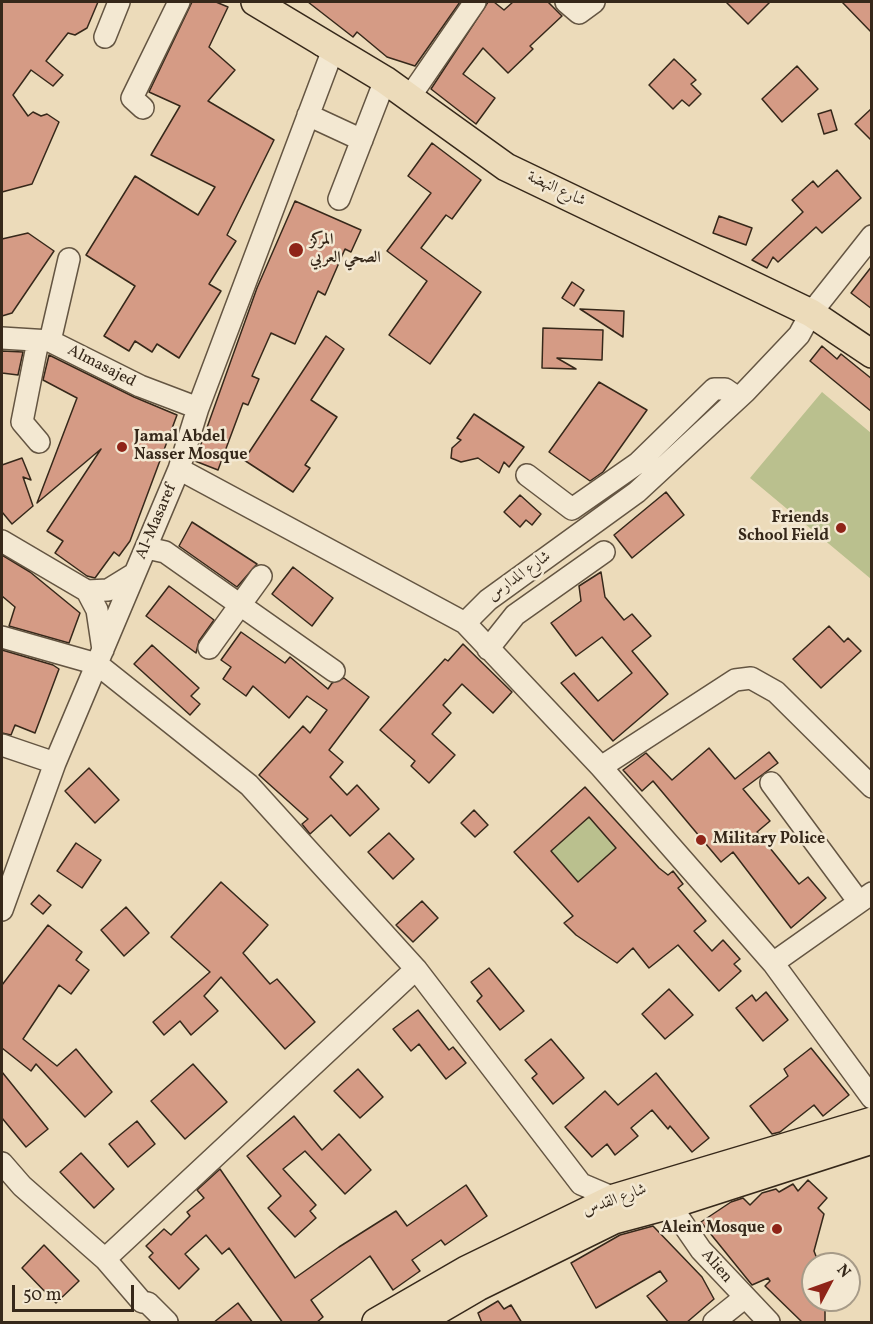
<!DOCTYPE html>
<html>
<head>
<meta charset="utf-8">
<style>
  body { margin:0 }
  #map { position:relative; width:873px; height:1324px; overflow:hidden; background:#ecdbba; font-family:Vollkorn,serif }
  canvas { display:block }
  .frame { position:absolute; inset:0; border:3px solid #36281a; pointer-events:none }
  .north { position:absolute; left:801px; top:1252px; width:60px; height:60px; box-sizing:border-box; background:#f3e8d2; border:2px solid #a79b88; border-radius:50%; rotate:49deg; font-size:16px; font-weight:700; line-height:24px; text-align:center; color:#36281a }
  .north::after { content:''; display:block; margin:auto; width:21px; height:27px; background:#8f2418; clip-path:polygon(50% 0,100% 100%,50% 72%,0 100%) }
  .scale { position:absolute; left:12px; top:1285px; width:122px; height:27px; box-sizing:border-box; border:3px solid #36281a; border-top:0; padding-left:8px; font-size:18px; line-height:21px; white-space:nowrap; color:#36281a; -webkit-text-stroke:4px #f3e8d2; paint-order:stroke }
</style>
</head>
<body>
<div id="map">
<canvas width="873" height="1324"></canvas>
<div class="frame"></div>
<div class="north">N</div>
<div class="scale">50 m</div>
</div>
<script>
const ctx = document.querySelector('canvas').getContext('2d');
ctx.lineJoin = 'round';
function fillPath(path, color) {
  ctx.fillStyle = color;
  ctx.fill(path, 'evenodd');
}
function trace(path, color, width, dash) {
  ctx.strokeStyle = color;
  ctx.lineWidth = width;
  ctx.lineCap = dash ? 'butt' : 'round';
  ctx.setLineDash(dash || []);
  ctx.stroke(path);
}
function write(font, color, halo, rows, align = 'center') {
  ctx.font = font + ' Vollkorn,Amiri,serif';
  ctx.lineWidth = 5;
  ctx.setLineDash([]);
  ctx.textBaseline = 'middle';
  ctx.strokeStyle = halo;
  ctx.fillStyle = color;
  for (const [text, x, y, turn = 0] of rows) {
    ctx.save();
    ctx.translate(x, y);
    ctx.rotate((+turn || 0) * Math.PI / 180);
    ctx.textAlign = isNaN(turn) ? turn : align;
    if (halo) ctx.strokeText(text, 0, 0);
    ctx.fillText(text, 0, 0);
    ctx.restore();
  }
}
const green = new Path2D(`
  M822,392L871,433V579L750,478Z
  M589,817L616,848L578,882L551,851Z`);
const building = new Path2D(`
  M2,2H98L87,28L75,35L68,33L46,61L63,75L53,86L31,70L13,95L28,116L33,112L41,116L47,114L59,122L32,184L2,192Z
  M192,2H216L228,7L209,47L235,70L208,101L274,140L227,235L236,241L209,284L221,291L179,358L157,344L152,352L135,341L129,351L104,336L135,286L86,255L135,176L198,215L215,187L151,155L180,106L149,92Z
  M308,2H460L415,66L387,57L357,32L353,37Z
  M488,2H494L504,10L513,2H548L562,16L530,46L533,49L508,73L483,48L463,74L495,98L476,124L431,89Z
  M726,2H770L748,24Z
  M842,2H872V33Z
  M674,59L696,80L691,84L701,94L689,106L682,100L673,109L649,85Z
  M797,66L818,89L782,122L762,99Z
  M872,108V141L855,124Z
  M831,110L837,130L824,134L818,114Z
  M432,143L481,180L452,219L446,215L421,248L481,292L430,364L389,335L427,281L387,251L431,193L408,176Z
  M837,170L861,198L822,233L816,227L778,262L773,257L767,268L752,260L803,212L792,200L813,181L818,187Z
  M295,201L361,230L351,252L345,249L325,295L318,291L295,344L271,333L252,376L259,379L248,405L243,403L218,470L195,461L257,288Z
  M719,216L752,228L746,245L713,233Z
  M28,233L54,251L12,313L2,316V239Z
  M872,266V309L851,293Z
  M572,282L584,290L574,306L562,298Z
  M580,309L624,311L623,337Z
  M543,328L603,330L602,360L557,358L576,369L542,368Z
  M326,336L344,349L311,400L337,417L305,465L310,468L293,492L244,460Z
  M822,346L837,359L841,354L872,379V412L810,361Z
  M2,351L23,352L18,375L2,373Z
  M49,355L134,397L177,415L130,541L119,556L114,552L95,578L87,576L55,553L63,541L47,531L101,449L37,503L77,398L43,380Z
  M599,382L647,410L603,472L590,481L549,452Z
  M474,414L524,447L509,467L504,462L499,473L478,458L461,462L451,458L452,448L461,440L457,438Z
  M22,458L31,480L23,477L33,506L12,524L2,512V465Z
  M666,492L684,515L632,558L614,535Z
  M520,495L541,514L532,525L526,520L520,527L504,512Z
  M192,522L257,564L237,587L179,546Z
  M2,555L30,572L80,613L69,643L9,626L15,607L2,596Z
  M293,567L333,598L312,626L272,594Z
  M601,572L605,597L624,620L632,614L651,636L632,651L668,694L613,741L561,683L574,673L598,701L632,673L602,637L576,656L551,623L581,601L579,586Z
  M169,586L214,620L199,641L196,653L146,616Z
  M829,626L844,642L848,638L861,651L821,688L793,659Z
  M241,632L285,663L290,657L328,689L332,683L344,678L369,697L329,750L343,762L330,777L347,795L357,785L379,809L350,836L331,815L310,834L302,824L308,819L259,775L303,726L310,733L327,710L307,696L289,718L253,686L246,696L223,679L231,667L221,660Z
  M463,644L512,692L493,713L462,684L443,705L451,713L432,734L455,755L429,783L411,766L415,761L380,730L445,659L448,661Z
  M152,645L199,688L191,696L200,704L190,715L134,664Z
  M2,650L53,665L59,669L35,733L15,725L11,735L2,733Z
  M709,748L735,779L769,752L778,763L743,789L770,821L757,832L799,884L808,877L826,898L791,928L733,852L721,862L653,781L642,791L623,770L646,753L672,780Z
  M89,768L119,800L95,823L65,791Z
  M585,787L659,868L668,875L673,871L683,884L678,888L706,921L694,931L712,951L723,940L740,959L734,964L741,971L719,991L678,945L649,968L633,948L617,963L576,935L564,923L573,916L514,852ZM589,817L616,848L578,882L551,851Z
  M474,810L488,825L475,837L461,823Z
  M389,833L414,859L393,879L368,852Z
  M76,843L101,860L82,888L57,871Z
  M221,882L268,925L243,953L270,984L277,979L315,1022L285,1049L221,977L204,996L218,1011L191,1035L180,1021L164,1035L153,1022L210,972L171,937Z
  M39,895L51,905L43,914L31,904Z
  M422,901L438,918L413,942L396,925Z
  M126,907L149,933L124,956L101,930Z
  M48,925L82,952L76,960L89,970L71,994L59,985L23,1039L57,1066L76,1049L112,1092L85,1117L36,1064L31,1071L2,1048V985Z
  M489,968L524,1011L500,1030L477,1001L482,996L471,982Z
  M669,989L693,1015L665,1039L642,1014Z
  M766,992L788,1020L763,1041L736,1008L752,995L756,1001Z
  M418,1010L449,1050L453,1047L466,1063L446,1079L419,1044L411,1051L393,1029Z
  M551,1039L584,1078L553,1104L532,1078L537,1074L525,1060Z
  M811,1048L849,1095L823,1116L814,1105L780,1132L772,1134L750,1106L788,1076L784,1069Z
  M193,1064L227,1102L185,1139L151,1101Z
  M358,1069L383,1097L360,1118L334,1091Z
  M2,1072L48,1129L26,1147L2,1118Z
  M656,1073L709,1138L692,1152L670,1126L668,1129L652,1110L631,1128L638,1136L615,1155L607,1144L592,1157L565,1127L605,1091L618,1105Z
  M294,1116L322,1150L339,1134L371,1170L345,1194L305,1151L283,1169L316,1205L310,1211L316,1218L295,1237L268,1208L281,1196L247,1156Z
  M137,1121L155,1144L128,1167L109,1144Z
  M81,1153L114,1189L94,1208L60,1172Z
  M220,1169L295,1278L339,1247L396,1211L407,1226L466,1185L487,1216L445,1245L441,1240L412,1260L420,1271L393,1290L370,1256L311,1300L323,1317L316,1323H283L229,1248L222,1254L206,1235L185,1254L199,1269L179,1289L149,1257L153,1253L146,1246L164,1229L171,1235L190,1216L187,1212L204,1198L197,1190Z
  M808,1180L827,1198L818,1208L824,1214L814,1251L819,1264H813V1300H825V1323H803L765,1286L770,1281L768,1278L752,1285L701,1222L731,1202L743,1198L750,1205L762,1193L776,1189L779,1192L793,1184L798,1191Z
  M653,1226L702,1277L714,1299L686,1323H669L647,1296L667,1281L660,1271L596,1308L571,1263L620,1235Z
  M44,1245L79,1281L56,1303L22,1268Z
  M498,1301L504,1309L511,1305L522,1323H482L478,1313Z
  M238,1303L253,1323H213Z`);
const minor = new Path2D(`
  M566,2L579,13L594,2
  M105,37L119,2
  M409,98L475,2
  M143,108L132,98L179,2
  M308,115L362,140
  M339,199L385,80
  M2,338L50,341L140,386L198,408
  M38,341L22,422L39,442
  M50,341L69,259
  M179,469L465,623L488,600L637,492L745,392L799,335L811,313L872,236
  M527,475L572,509L638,463L714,389H725L738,398
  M2,541L87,591L108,590L134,574
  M147,548L165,552L334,671
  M87,591L97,610L103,650
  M465,623L601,767L773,963L872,1098
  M2,637L97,664L249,785L416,969L581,1184L614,1198
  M209,648L261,576
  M488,649L515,615L604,552
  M2,745L55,763
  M601,767L735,680L751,678L776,692L872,787
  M771,783L859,902
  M2,910L55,763L179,469L198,408L334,47L321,45
  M773,963L872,893
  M2,1163L22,1186L105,1259L142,1302L148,1303L167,1322
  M670,1205L701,1250L769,1322
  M105,1259L416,969
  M714,1322L744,1298`);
const major = new Path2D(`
  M255,2L385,80L506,167L811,313L872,354
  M376,1322L466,1270L614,1198L872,1121
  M418,1322L478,1287L614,1220L670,1205L872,1140`);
const markers = [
  [296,250,8,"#8f2418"],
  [122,447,6,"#8f2418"],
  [841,528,6,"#8f2418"],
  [701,840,6,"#8f2418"],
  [777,1229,6,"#8f2418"]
];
const streetNames = [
  ["شارع النهضة",556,190,25],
  ["Almasajed",101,367,27],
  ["Al-Masaref",157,522,-67],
  ["شارع المدارس",520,577,-36],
  ["شارع القدس",615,1201,-20],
  ["Alien",716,1267,49]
];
const poiNames = [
  ["المركز",310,241],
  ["الصحي العربي",310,259],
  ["Jamal Abdel",134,438],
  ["Nasser Mosque",134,456],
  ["Friends",829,519,"right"],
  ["School Field",829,537,"right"],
  ["Military Police",713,840],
  ["Alein Mosque",765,1229,"right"]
];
fillPath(green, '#bac08e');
fillPath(building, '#d59b85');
trace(building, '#36281a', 1.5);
trace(minor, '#645542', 24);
trace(major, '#36281a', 30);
trace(minor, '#f3e8d2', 21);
trace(major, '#ecdbba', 27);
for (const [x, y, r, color] of markers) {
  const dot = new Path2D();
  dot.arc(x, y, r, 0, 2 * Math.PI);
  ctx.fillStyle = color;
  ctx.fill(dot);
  trace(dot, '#f3e8d2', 2);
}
write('16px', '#36281a', '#f3e8d2', streetNames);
write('bold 16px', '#36281a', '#f3e8d2', poiNames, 'left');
</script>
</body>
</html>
